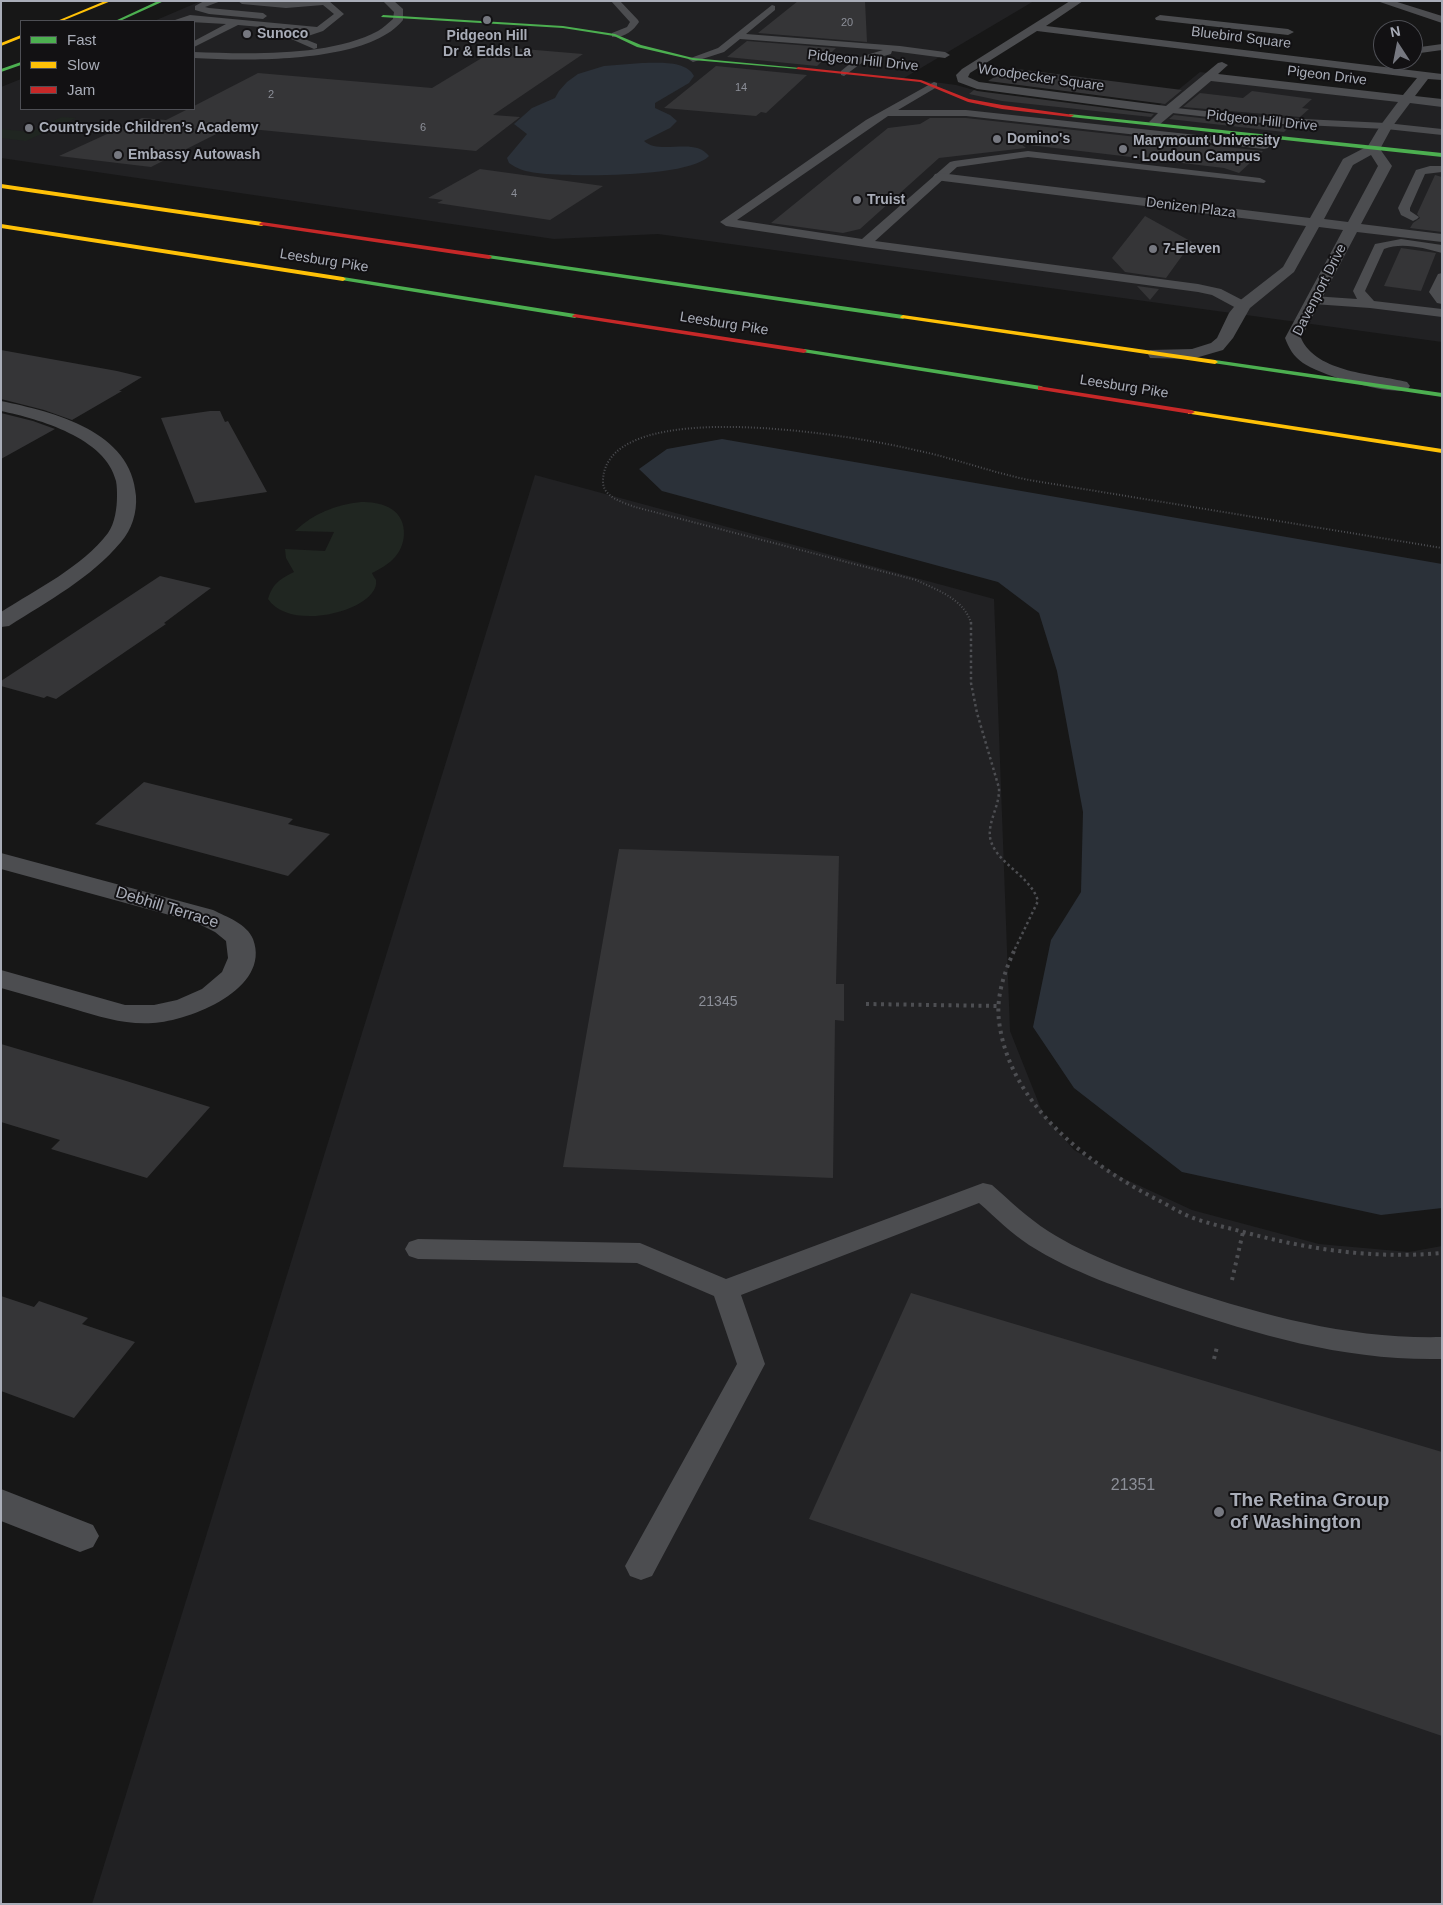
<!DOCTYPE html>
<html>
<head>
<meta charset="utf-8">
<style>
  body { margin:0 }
  #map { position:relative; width:1443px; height:1905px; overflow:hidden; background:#171717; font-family:Helvetica,sans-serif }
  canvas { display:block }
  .frame { position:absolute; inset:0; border:2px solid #a9adb8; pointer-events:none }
  .legend { position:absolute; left:20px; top:20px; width:175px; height:90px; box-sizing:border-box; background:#121113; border:1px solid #4e4f55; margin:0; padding:6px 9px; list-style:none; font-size:15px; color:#a9adb8 }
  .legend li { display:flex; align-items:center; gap:10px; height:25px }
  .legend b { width:25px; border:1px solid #4e4f55 }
  .north { position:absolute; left:1373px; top:20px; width:50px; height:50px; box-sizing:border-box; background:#121113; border:1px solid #4e4f55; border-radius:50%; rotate:349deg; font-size:14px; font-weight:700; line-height:20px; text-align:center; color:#a9adb8 }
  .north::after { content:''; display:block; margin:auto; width:18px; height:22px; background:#767880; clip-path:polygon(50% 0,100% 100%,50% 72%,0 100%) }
</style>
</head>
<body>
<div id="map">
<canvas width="1443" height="1905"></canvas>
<div class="frame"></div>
<ul class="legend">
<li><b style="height:6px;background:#4caf50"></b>Fast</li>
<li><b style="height:6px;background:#ffc107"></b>Slow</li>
<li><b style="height:6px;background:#c62828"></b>Jam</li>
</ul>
<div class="north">N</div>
</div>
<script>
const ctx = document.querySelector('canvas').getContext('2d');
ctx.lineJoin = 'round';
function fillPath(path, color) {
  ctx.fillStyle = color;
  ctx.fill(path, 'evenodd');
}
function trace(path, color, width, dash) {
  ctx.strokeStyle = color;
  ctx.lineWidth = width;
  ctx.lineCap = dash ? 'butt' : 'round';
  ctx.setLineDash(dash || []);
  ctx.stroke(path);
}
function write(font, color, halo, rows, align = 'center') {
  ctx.font = font + ' Helvetica,sans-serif';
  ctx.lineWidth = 4;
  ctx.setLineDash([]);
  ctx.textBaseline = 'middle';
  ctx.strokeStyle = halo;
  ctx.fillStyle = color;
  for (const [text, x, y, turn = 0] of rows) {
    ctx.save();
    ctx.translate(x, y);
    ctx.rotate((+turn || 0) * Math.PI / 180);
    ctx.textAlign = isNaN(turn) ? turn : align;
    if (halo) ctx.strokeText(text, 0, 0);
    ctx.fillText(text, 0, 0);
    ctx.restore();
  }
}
const built = new Path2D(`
  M201,1H1034L904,78L956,85L1003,98L1150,113L1200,72L1421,100L1442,101V342L658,234L554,239L1,158V87L21,79V109H194V21H154Z
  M535,475L994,599L1010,1031L1043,1114L1074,1150L1125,1179L1192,1210L1319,1244L1409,1252L1442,1246V1904H92Z`);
const green = new Path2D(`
  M62,117L76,118L26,141L1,138V129L30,132Z
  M361,502C370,502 380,503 388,507C408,516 408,543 395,557C389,564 380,569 372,573C373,576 375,578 376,580C381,609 291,634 268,599C273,583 280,579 294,572L286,558L285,549L325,551L334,532L295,531C314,513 335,505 361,502Z`);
const water = new Path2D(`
  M642,63C657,63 686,60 694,76L689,83L655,103V108L670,115L677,121L670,128L644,141C661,156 694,136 709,156C689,178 569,177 537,173C527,172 517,169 509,163L507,158L527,134L514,124L532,108L555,98L559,91L567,82L578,74L604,66Z
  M722,439L1442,564V1208L1381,1215L1182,1172L1074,1088L1033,1027L1051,940L1081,892L1083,812L1057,671L1039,613L998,582L662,491L639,469L667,449Z`);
const building = new Path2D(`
  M798,1H865L867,42L758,33Z
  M747,41L836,48L817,66L727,57Z
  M500,47L583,54L493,115L520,117L476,151L230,127L151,167L59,156L142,118L166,120L188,109H194V106L258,73L432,88Z
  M716,66L807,75L766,113L761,112L756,116L664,108Z
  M1009,68L1182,90L1165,104L988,81Z
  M974,90L977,91L1154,114L1151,117L1002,101L969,94Z
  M1252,91L1312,99L1302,108L1309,109L1300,117L1183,107L1200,93L1243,98Z
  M1174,115L1262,125L1290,126L1284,132L1169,119Z
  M930,118H966L1263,151L1239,173L1224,168L1021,144L1026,148L939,158L860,229L843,233L771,223L888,128L920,124Z
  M480,169L603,186L550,220L437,203L443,200L428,198Z
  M1435,175L1442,177V232L1410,228L1413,223L1420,218L1417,214Z
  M1145,216L1192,242L1166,278L1125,272L1112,258Z
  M1401,248L1436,253L1421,291L1384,286Z
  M1137,286L1159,289L1150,300Z
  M1,350L117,371L142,377L119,391H122L72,420L44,410L1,399Z
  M210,411H220L225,422L228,421L267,492L195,503L161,418Z
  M1,413L33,421L55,429L1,459Z
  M160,576L211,588L164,623L166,624L56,699L47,696L44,698L1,686V681Z
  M144,782L293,819L288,824L330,834L288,876L95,824Z
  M619,849L839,856L836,984H844V1021L835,1020L833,1178L563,1167Z
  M1,1044L123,1080L210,1107L147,1178L51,1149L60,1140L1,1122Z
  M911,1293L1442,1452V1736L809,1519Z
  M1,1296L34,1307L39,1301L88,1318L82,1324L135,1342L74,1418L1,1391Z`);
const pathFar2 = new Path2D(`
  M971,623C964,599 937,590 916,580L635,507C622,502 602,497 603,480C607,392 862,437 915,450C954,458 990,472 1029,480L1442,548`);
const pathFar1 = new Path2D(`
  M971,622V683L977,713L999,788C1000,805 988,821 990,837C994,863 1030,874 1038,901L1013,953`);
const path = new Path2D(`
  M1014,951C1004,973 996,997 999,1021C1009,1103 1084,1161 1152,1197C1167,1204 1181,1214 1196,1219C1213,1225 1230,1228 1247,1233C1312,1250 1375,1259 1442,1253
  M866,1004L999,1006
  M1232,1280L1243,1232
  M1214,1359L1217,1347`);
const lane = new Path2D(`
  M204,1H221L205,7L209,8L263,13L267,16L263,19L209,14L195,10V6Z
  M238,1H329L344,14L323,31L302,38L317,44V48L314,49L289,38L306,31L238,25L194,47V41L226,24L172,21L190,15L317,27L334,14L323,5L286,8L242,4Z
  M611,1H620L638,20L639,22C633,31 624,38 612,37V33L627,27L630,22Z
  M772,5L775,6V10L746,34L900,46L945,52L950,55L945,58L892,51L891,54L863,62L844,76L841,75V71L857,58L883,50L740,39L724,52L693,62L688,59L718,48Z
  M934,82L937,83V87L898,110H966L1261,142L1266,135L1270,134L1275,137L1268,148L1264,149L966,116H888L737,220L862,239L950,162L954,161L1028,151L1260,178L1266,181L1264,183L1028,157L957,167L875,241L1198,284L1221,289L1248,303L1250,306L1248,309H1238L1212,295L1198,292L865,247L726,226L720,222L866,120Z
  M1167,107L1262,117L1386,123L1442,129V135L1386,129L1262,123L1163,112L1162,110Z
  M1430,166H1442V172L1425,174L1410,208V211L1419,217L1417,219L1413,221L1401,215L1398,208L1416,170Z
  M1401,239L1442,245V253C1424,248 1402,242 1384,249L1365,291L1374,301L1442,309V317L1370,308L1313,304L1307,300L1313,296L1357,299L1353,291L1375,244Z
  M1442,273V304L1437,303L1429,292L1438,274Z
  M983,1183L992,1185C1010,1201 1028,1218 1048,1231C1089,1257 1137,1273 1183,1289C1270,1317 1350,1339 1442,1337V1359C1346,1361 1262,1336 1172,1306C1123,1289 1073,1273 1029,1245C1011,1233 996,1218 979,1203L741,1295L765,1364L652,1576L641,1580L630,1576L625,1566L737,1364L714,1296L637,1263L418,1259L409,1256L405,1249L409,1242L418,1239L640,1243L726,1279Z`);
const street = new Path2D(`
  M383,1H394L403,9V20C368,64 246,61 194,58V52C247,54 330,57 378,31C383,28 388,23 393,19L394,12Z
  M1070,1H1083L1046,26L1442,74V80L1428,79L1415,96L1442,99V107L1410,103L1392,127L1380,149L1392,166L1361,224L1442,234V242L1357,232L1301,338C1316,373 1375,374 1407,382L1410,386L1407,390C1387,395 1320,375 1303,363C1293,356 1289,348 1285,338L1343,230L1319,227L1294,272L1250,308L1233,338L1223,350L1192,359L1150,358L1148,354L1150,350L1192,349L1211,343L1217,338L1229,313L1238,302L1283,267L1306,226L935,180L933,177L935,174L940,173L1310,218L1343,159L1368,146L1380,126L1398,102L1211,81L1159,125L1155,126L1149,122L1158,113L977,89L958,82L956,75L962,69ZM1037,31L1417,78L1403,95L1218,74L1228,65L1222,62L1218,63L1166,106L979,82L968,77L970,73ZM1371,155L1378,166L1348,222L1324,219L1353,165Z
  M1377,1H1394L1442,16V23Z
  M1160,15L1288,29L1294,32L1288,35L1156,20L1155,18Z
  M1442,44V50L1413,54V48Z
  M1,401C54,412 132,431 136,496C137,513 132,529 121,542C91,578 48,601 9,626L1,627V612C37,589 82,567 108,533C115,523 117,508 117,496C117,492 117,486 116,481C106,438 39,419 1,411Z
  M1,853L213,910C227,917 247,924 253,939C272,989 189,1021 153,1023C125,1025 101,1017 74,1009C50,1002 26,995 1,988V970L125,1005H154L177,1000L202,989L222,972L228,958L226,941L215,932L195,922L1,869Z
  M1,1489L93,1525L99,1536L93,1547L80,1552L1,1521Z`);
const fast = new Path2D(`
  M158,1H164L120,21H115Z
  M383,15L563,26L615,34L641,45L693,58L800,68L798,69L693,60L637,47L614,36L563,28L381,17Z
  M21,62V65L1,72V69Z
  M1069,114L1442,153V157L1071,117Z
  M489,255L903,315L906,317L903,319L487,258V256Z
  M343,277L575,314L578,316L575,318L341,280V278Z
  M804,349L1041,386L1045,388L1041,390L802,352L801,351Z
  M1215,360L1442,393V397L1213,363V361Z`);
const slow = new Path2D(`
  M105,1H111L62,21H57Z
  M21,35V38L1,46V43Z
  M1,184L262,222L265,224L262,226L1,188Z
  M1,224L343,277L346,279L343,281L1,228Z
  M903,315L1215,360L1218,362L1215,364L901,318L900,317Z
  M1188,410L1442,449V453L1191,414H1188Z`);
const jam = new Path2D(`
  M798,67L921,80L969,99L1002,105L1074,115L1071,117L1002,109L968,102L920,82L796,69Z
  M262,222L489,255L492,257L489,259L260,225L259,224Z
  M575,314L804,349L807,351L804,353L573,317L572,316Z
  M1038,386L1191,410L1195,412L1191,414L1041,390H1038Z`);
const markers = [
  [487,20,5,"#767880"],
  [247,34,5,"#767880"],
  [29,128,5,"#767880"],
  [997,139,5,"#767880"],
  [1123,149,5,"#767880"],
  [118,155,5,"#767880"],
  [857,200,5,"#767880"],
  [1153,249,5,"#767880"],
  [1219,1512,6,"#767880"]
];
const farNumbernames = [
  ["20",847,23],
  ["14",741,88],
  ["2",271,95],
  ["6",423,128],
  ["4",514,194]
];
const farPoinames = [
  ["Sunoco",257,34],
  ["Pidgeon Hill",487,36,"center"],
  ["Dr & Edds La",487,52,"center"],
  ["Countryside Children’s Academy",39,128],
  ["Domino's",1007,139],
  ["Marymount University",1133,141],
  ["- Loudoun Campus",1133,157],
  ["Embassy Autowash",128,155],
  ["Truist",867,200],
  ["7-Eleven",1163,249]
];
const farStreetnames = [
  ["Bluebird Square",1241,38,7],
  ["Pidgeon Hill Drive",863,61,6],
  ["Pigeon Drive",1327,76,7],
  ["Woodpecker Square",1041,78,8],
  ["Pidgeon Hill Drive",1262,121,6],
  ["Denizen Plaza",1191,208,7],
  ["Leesburg Pike",324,261,9],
  ["Davenport Drive",1320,290,-63],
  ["Leesburg Pike",724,324,9],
  ["Leesburg Pike",1124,387,9]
];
const numberNames = [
  ["21345",718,1002]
];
const streetNames = [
  ["Debhill Terrace",167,908,17]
];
const nearNumbernames = [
  ["21351",1133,1486]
];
const nearPoinames = [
  ["The Retina Group",1230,1501],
  ["of Washington",1230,1523]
];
fillPath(built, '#212123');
fillPath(green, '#202621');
fillPath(water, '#2b3139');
fillPath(building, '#353537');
trace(pathFar2, '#4d4e52', 2, [1, 2]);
trace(pathFar1, '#4d4e52', 2.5, [2.5, 3]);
trace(path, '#4d4e52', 4, [3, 4.5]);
fillPath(lane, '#4c4d50');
fillPath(street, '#4c4d50');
fillPath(fast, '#4caf50');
fillPath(slow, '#ffc107');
fillPath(jam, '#c62828');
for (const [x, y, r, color] of markers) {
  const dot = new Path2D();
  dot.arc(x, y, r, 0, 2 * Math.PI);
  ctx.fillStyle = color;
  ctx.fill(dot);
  trace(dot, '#121113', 2);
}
write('11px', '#8c8f98', null, farNumbernames);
write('bold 14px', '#a9adb8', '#121113', farPoinames, 'left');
write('14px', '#a9adb8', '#121113', farStreetnames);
write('14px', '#8c8f98', null, numberNames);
write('16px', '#a9adb8', '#121113', streetNames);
write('16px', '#8c8f98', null, nearNumbernames);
write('bold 19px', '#a9adb8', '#121113', nearPoinames, 'left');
</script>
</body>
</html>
